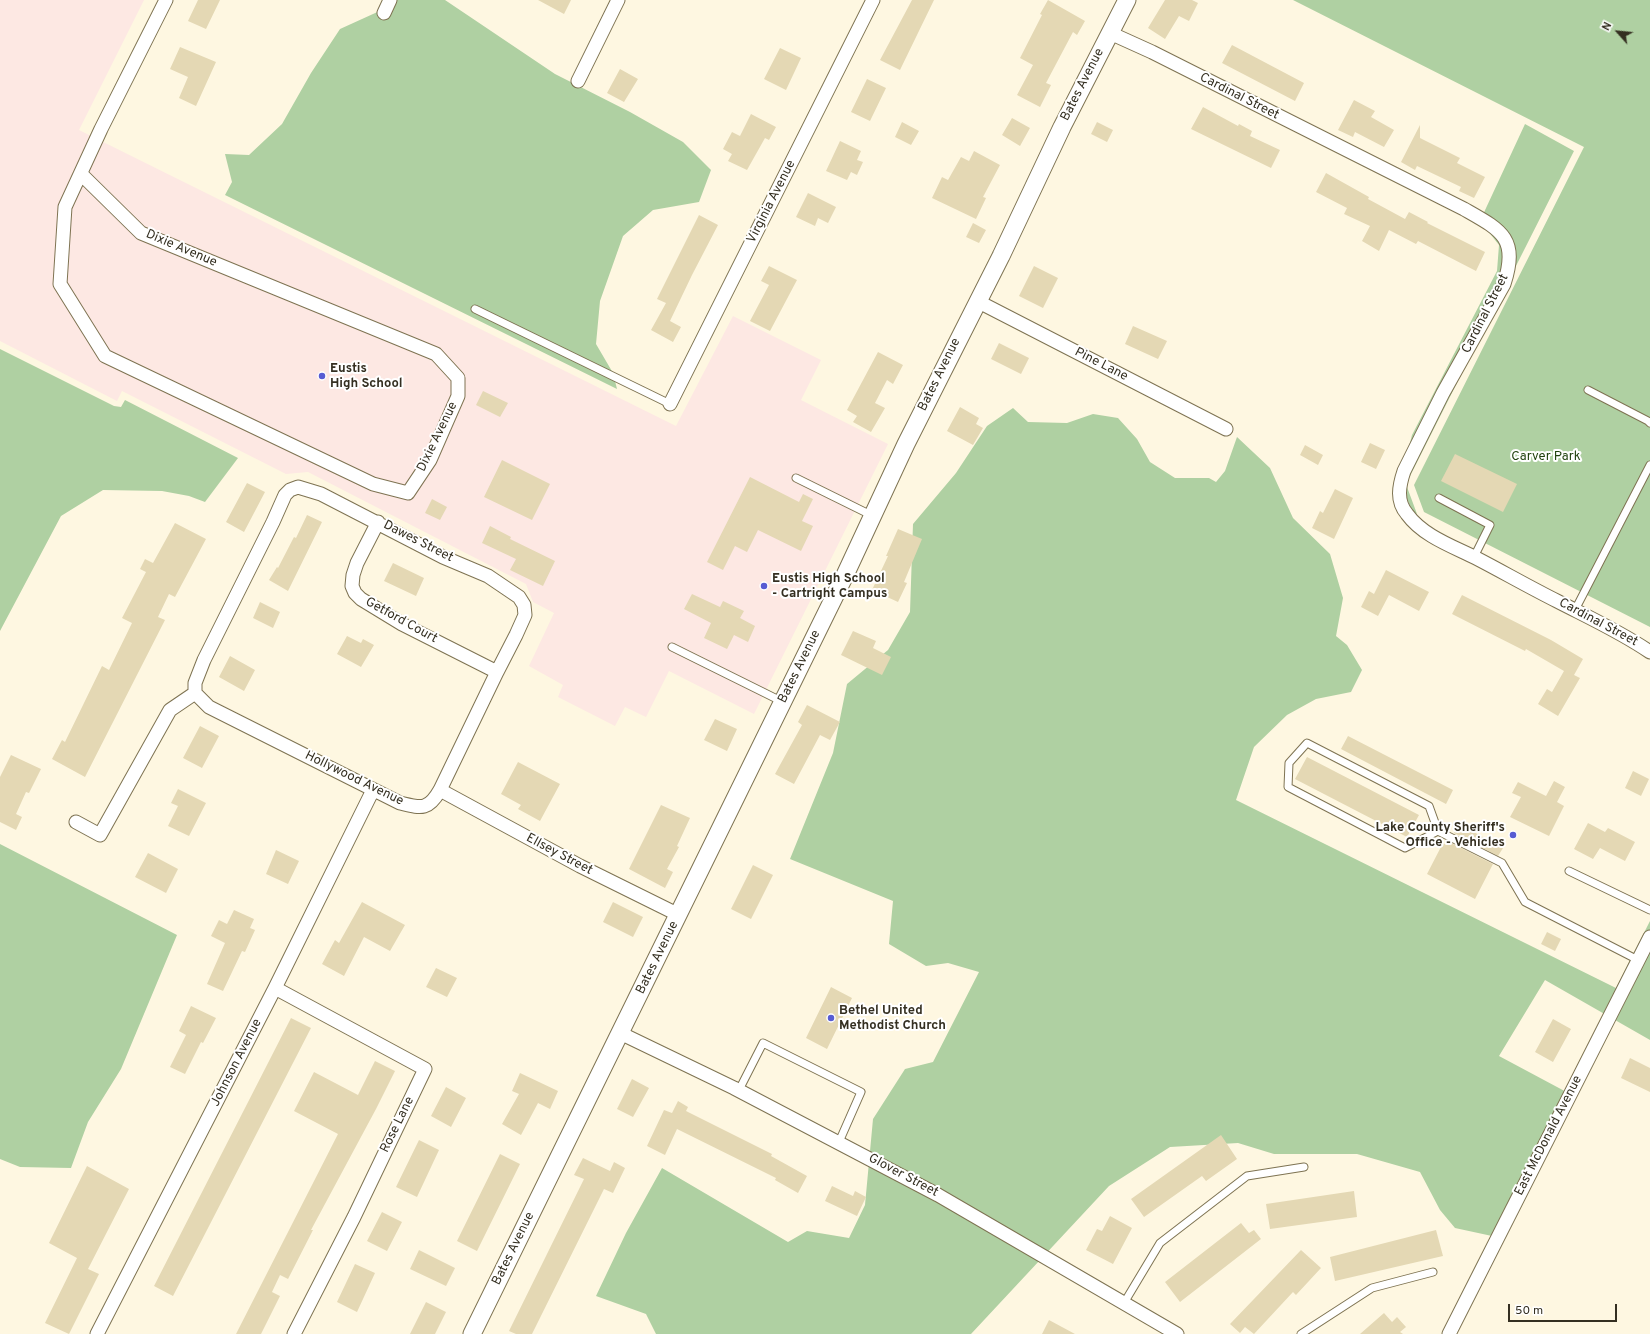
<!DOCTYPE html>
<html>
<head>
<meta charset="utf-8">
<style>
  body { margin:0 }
  #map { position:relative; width:1650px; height:1334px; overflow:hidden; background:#fef7e1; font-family:Overpass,sans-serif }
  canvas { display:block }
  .north { position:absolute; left:1598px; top:12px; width:40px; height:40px; -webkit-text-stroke:3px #fff; paint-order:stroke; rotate:297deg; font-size:11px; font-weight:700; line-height:16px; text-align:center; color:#342f21 }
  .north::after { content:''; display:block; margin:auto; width:14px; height:18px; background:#342f21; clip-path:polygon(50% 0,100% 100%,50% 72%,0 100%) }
  .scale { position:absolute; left:1508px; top:1304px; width:109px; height:18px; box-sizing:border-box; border:2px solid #342f21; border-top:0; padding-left:5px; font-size:12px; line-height:14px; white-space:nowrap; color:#342f21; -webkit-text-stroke:3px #fff; paint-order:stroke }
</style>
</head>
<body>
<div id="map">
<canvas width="1650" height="1334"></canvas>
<div class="north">N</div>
<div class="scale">50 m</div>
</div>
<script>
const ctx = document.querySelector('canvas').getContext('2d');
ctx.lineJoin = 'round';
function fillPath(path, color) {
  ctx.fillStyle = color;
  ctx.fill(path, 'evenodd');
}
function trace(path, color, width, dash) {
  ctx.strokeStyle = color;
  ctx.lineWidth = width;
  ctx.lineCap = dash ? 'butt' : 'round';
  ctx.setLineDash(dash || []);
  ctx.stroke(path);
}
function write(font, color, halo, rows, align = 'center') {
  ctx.font = font + ' Overpass,sans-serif';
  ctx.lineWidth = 4;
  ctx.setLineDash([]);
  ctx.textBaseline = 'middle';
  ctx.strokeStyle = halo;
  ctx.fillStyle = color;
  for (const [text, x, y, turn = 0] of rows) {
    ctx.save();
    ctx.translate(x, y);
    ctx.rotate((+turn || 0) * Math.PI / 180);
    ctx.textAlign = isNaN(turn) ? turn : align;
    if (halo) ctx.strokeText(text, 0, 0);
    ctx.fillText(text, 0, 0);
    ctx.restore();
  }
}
const education = new Path2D(`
  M0,0H144L79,130L676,426L733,316L821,360L801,400L888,444L754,714L669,671L646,717L625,707L615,726L558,697L563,685L529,666L554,613L533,602L526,584L308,472L286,474L122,391L117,401L0,341Z`);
const green = new Path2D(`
  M393,0H445L555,74L630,112L683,142L711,170L699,202L653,210L623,236L600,301L596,344L613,373L617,389L225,195L232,182L225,154L249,155L282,124L311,73L340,29L384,9Z
  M1293,0H1650V627L1424,512L1414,485L1584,147Z
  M1525,124L1574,151L1407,482V487L1417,514L1412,511L1400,482L1412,435L1497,271L1499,245L1480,221Z
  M0,349L114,406L121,407L125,400L238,458L205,502L189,496L162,491L103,490L61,516L0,631Z
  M1013,408L1028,422L1067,423L1093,414L1118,418L1137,439L1150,462L1175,478H1209L1216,482L1225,471L1237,437L1270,468L1293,518L1330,554L1343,598L1336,636L1347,645L1362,670L1351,692L1316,699L1287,715L1254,747L1236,800L1616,988L1650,921V1040L1545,980L1499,1056L1572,1095L1492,1236L1455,1228L1440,1210L1420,1172L1357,1154H1274L1238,1143L1170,1147L1109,1186L971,1334H656L646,1314L596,1296L626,1233L662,1168L788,1242L807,1231L849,1238L865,1205L873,1119L905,1069L933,1062L979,972L948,963L926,966L889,944L893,901L790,859L833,753L847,684L888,650L910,612L913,524L956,473L987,426Z
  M0,844L177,935L121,1069L88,1122L71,1168L20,1167L0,1159Z`);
const building = new Path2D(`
  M198,0H220L206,29L188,21Z
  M538,0H571L564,14Z
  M912,0H934L900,70L880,60Z
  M1048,0L1085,21L1077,35L1073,32L1046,83L1051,85L1040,107L1017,95L1033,65L1020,58L1042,15L1040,14Z
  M1165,0H1192L1198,3L1189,21L1179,16L1165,39L1148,28Z
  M1232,45L1304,83L1295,101L1222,63Z
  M180,47L216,62L196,106L179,98L188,77L170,69Z
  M780,48L801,58L786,90L764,79Z
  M620,69L638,79L624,102L607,93Z
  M867,79L886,88L870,121L851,112Z
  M1354,100L1375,111L1371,117L1394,130L1384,147L1355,132L1353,137L1338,130Z
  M1203,107L1238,126L1239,124L1252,131L1250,136L1280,150L1271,168L1191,129Z
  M751,114L776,127L769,140L765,138L747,170L728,161L732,154L723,149L732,132L740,136Z
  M1012,118L1030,128L1020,146L1002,135Z
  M902,122L919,131L911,145L895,137Z
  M1097,122L1113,130L1107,142L1091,134Z
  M1420,125V138L1460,158L1457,163L1485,177L1474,198L1459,191L1461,187L1417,166L1415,170L1401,162Z
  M840,141L861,151L857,160L863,162L857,175L851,172L847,180L826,171Z
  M974,151L1000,165L983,197L986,198L976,219L932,198L942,177L948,180L961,157L969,161Z
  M1326,173L1369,197L1368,199L1405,219L1409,212L1428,222L1427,223L1485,252L1476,271L1418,241L1416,244L1389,230L1379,251L1362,241L1370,226L1344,214L1347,208L1316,192Z
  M808,193L836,207L828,223L818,218L815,226L796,217Z
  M699,215L718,225L692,275L670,321L681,327L673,342L651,330L666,303L657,299Z
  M973,223L986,230L979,243L966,237Z
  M769,266L797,280L770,331L750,321L769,285L761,281Z
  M1034,266L1058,278L1043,308L1019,296Z
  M1133,326L1167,341L1158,359L1125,344Z
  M999,343L1029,358L1021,374L991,359Z
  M878,352L903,365L893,384L887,380L875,403L885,408L871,432L853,422L857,416L847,410Z
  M483,391L508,403L500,417L476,405Z
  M960,407L979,418L976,424L983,428L973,445L947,431Z
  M1370,443L1385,450L1376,469L1361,462Z
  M1305,445L1323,455L1318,465L1300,455Z
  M1455,454L1517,484L1503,512L1441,481Z
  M502,460L550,484L532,520L484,497Z
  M750,477L799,502L803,494L813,499L802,521L813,526L801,551L758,530L747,552L735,546L723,570L707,562Z
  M247,483L265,492L244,532L226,522Z
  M1335,489L1353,498L1334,539L1312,528L1320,511L1323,513Z
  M432,499L447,507L440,520L425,513Z
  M307,515L322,522L288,591L269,580L277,567L278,568L294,537L296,538Z
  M175,523L206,539L175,597L169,594L158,617L165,620L85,777L52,759L62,740L65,742L102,666L109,670L132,623L122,618L146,572L140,569L145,559L153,563Z
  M490,526L511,537L510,539L555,561L543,586L510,570L516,559L482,543Z
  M898,529L922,539L904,582L907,583L898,602L872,590L888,556H886Z
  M393,563L424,578L416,596L384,581Z
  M1386,570L1429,592L1419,611L1389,595L1378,616L1361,607L1369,591L1374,594Z
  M692,594L720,607L723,601L744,611L740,618L755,626L748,642L734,635L727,649L704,638L711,623L684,609Z
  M1462,595L1551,640L1583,659L1574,675L1580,678L1558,716L1538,704L1547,689L1552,692L1564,671L1526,649L1525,651L1452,614Z
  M260,602L280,612L273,628L253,618Z
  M853,631L876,641L873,648L891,657L882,675L841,655Z
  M347,636L361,643L363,639L374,645L361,667L337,654Z
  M230,656L255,670L244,691L219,677Z
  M807,705L840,722L830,740L820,735L794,784L775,774L802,725L798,722Z
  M715,719L737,729L727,751L704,740Z
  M200,726L219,736L202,768L183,758Z
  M1348,736L1453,790L1446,804L1341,749Z
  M11,755L41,769L29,793L26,792L16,814L22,817L16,830L0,822V777Z
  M1307,757L1419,815L1407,837L1295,779Z
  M518,762L560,784L540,821L518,809L521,805L501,794Z
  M1633,771L1649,779L1641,796L1625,788Z
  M1554,781L1565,787L1557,802L1564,806L1549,836L1510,817L1521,797L1512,793L1518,782L1546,796Z
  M178,789L206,803L189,836L168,826L178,806L171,803Z
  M661,805L690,818L677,846L679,847L667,869L673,872L665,888L629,869Z
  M1588,823L1605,832L1608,828L1635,842L1625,861L1600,848L1593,859L1574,849Z
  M1459,824L1503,848L1498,856L1454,833Z
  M1449,842L1493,864L1475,899L1427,874L1443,843L1447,845Z
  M276,850L299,861L288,884L266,874Z
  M148,853L178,869L166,893L135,877Z
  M753,865L773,875L751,919L731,909Z
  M362,902L405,925L390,951L364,937L344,976L322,964L335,940L339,943Z
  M613,902L643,917L633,937L603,922Z
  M234,910L254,919L250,928L255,930L245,952L242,951L223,991L207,984L225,943L211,936L219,920L227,924Z
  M1547,932L1561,939L1555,951L1541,944Z
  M436,968L457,978L447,997L426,987Z
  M831,987L852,998L827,1049L806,1038Z
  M191,1006L216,1018L203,1043L201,1042L185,1074L170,1067L186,1035L179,1031Z
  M291,1018L311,1028L173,1296L154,1286Z
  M1553,1019L1571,1029L1553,1062L1535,1052Z
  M1630,1058L1650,1068V1092L1621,1078Z
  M375,1061L395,1071L376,1109L311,1230H313L288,1279L280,1275L272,1292L280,1296L261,1334H236L338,1134L294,1111L314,1072L358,1095Z
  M520,1073L558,1091L550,1109L538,1103L521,1135L502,1124L519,1094L512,1091Z
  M632,1079L649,1088L633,1117L617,1109Z
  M446,1087L466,1098L451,1127L431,1116Z
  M678,1101L688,1107L686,1111L772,1154L771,1156L807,1176L798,1193L775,1180L776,1178L677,1129L665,1155L647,1146L664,1110L672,1113Z
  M1221,1135L1237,1159L1206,1181L1202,1176L1144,1217L1131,1199Z
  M419,1140L439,1150L417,1197L396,1187Z
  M500,1154L520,1164L477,1251L457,1241Z
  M583,1158L610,1171L614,1162L625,1168L613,1193L604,1189L532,1334H516L509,1331L584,1179L574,1175Z
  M87,1166L129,1189L88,1269L99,1274L69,1334L45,1323L77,1258L49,1243Z
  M832,1186L853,1196L855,1191L866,1197L857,1216L825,1201Z
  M1354,1191L1357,1217L1270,1229L1266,1204Z
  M382,1212L402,1222L387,1251L367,1241Z
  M1110,1216L1132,1228L1113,1264L1086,1250L1097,1229L1102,1231Z
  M1241,1223L1249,1233L1254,1230L1261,1239L1180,1302L1165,1282Z
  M1436,1230L1443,1256L1335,1281L1330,1257Z
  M419,1250L455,1268L446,1286L410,1269Z
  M1301,1250L1321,1268L1296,1295L1293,1292L1254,1334L1245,1327L1240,1333L1230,1324Z
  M355,1264L375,1273L357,1312L337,1302Z
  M426,1302L446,1312L435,1334H410Z
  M1384,1313L1392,1322L1397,1317L1406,1327L1400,1332L1403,1334H1360Z
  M1049,1320L1075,1334H1042Z`);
const service = new Path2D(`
  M475,309L670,404
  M1588,390L1648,421L1650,423
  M796,478L873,516
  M1439,498L1490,525L1474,557
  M1575,610L1650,465
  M672,647L783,702
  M1438,831L1429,806L1307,743L1289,763L1288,787L1405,848L1438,831L1502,863L1525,902L1638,960
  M1569,871L1650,910
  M739,1090L763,1043L861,1092L839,1142
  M1124,1303L1160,1243L1247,1176L1304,1167
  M1301,1334L1372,1288L1433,1272`);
const minor = new Path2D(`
  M384,13L390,0
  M1110,33L1152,52L1464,209C1501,230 1519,238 1504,284L1443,393L1404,471C1399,486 1396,501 1407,514C1423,536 1452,546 1476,558C1503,572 1529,587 1557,601C1588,617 1621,632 1650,652
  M578,81L618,0
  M81,174L141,233L436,354L458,378V396L430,460L408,493L373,484L105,356L60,284L65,207L101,129L166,0
  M977,301L1226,429
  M670,404L873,0
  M378,522L357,563L353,575L352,586L355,593L361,599L402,624L497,672
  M440,790L580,866L679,915
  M76,822L100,835L170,710L195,693V683L204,660L273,522L285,495L290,490L298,487L321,494L443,557L488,576L519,597L524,605L525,615L516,635L497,672L440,790C428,811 421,808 400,803L209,707L195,693
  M275,988L425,1069L354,1217L294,1334
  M620,1033L734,1088L938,1195L1177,1334
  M97,1334L275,988L373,790
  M1449,1334L1650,937`);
const tertiary = new Path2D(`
  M472,1334L846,573L906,444L1001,256L1062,127L1127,0`);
const markers = [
  [322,376,4,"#575cd3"],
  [764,586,4,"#575cd3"],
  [1513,835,4,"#575cd3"],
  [831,1018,4,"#575cd3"]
];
const streetNames = [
  ["Bates Avenue",1083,85,-63],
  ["Cardinal Street",1239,97,27],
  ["Virginia Avenue",772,202,-63],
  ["Dixie Avenue",181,249,23],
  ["Cardinal Street",1486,314,-63],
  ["Pine Lane",1101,365,27],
  ["Bates Avenue",940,375,-64],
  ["Dixie Avenue",438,437,-64],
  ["Dawes Street",418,542,27],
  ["Getford Court",401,621,29],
  ["Cardinal Street",1598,623,28],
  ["Bates Avenue",800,667,-64],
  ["Hollywood Avenue",354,779,26],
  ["Ellsey Street",559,855,28],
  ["Bates Avenue",658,958,-64],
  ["Johnson Avenue",237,1063,-63],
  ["Rose Lane",398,1125,-64],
  ["East McDonald Avenue",1549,1136,-63],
  ["Glover Street",903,1176,28],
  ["Bates Avenue",514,1249,-64]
];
const poiNames = [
  ["Eustis",330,369],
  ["High School",330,384],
  ["Eustis High School",772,579],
  ["- Cartright Campus",772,594],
  ["Lake County Sheriff's",1505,828,"right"],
  ["Office - Vehicles",1505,843,"right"],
  ["Bethel United",839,1011],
  ["Methodist Church",839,1026]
];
const parkNames = [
  ["Carver Park",1546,457]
];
fillPath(education, '#fde8e3');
fillPath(green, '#afd0a2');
fillPath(building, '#e4d8b4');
trace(service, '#7e7352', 9);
trace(minor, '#7e7352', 15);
trace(tertiary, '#7e7352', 19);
trace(service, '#fff', 7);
trace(minor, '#fff', 13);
trace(tertiary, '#fff', 17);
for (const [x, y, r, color] of markers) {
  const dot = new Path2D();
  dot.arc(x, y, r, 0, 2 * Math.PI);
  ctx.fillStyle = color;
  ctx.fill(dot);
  trace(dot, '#fff', 1.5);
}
write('13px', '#342f21', '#fff', streetNames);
write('bold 13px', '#342f21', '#fff', poiNames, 'left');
write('13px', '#21420f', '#fff', parkNames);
</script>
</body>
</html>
